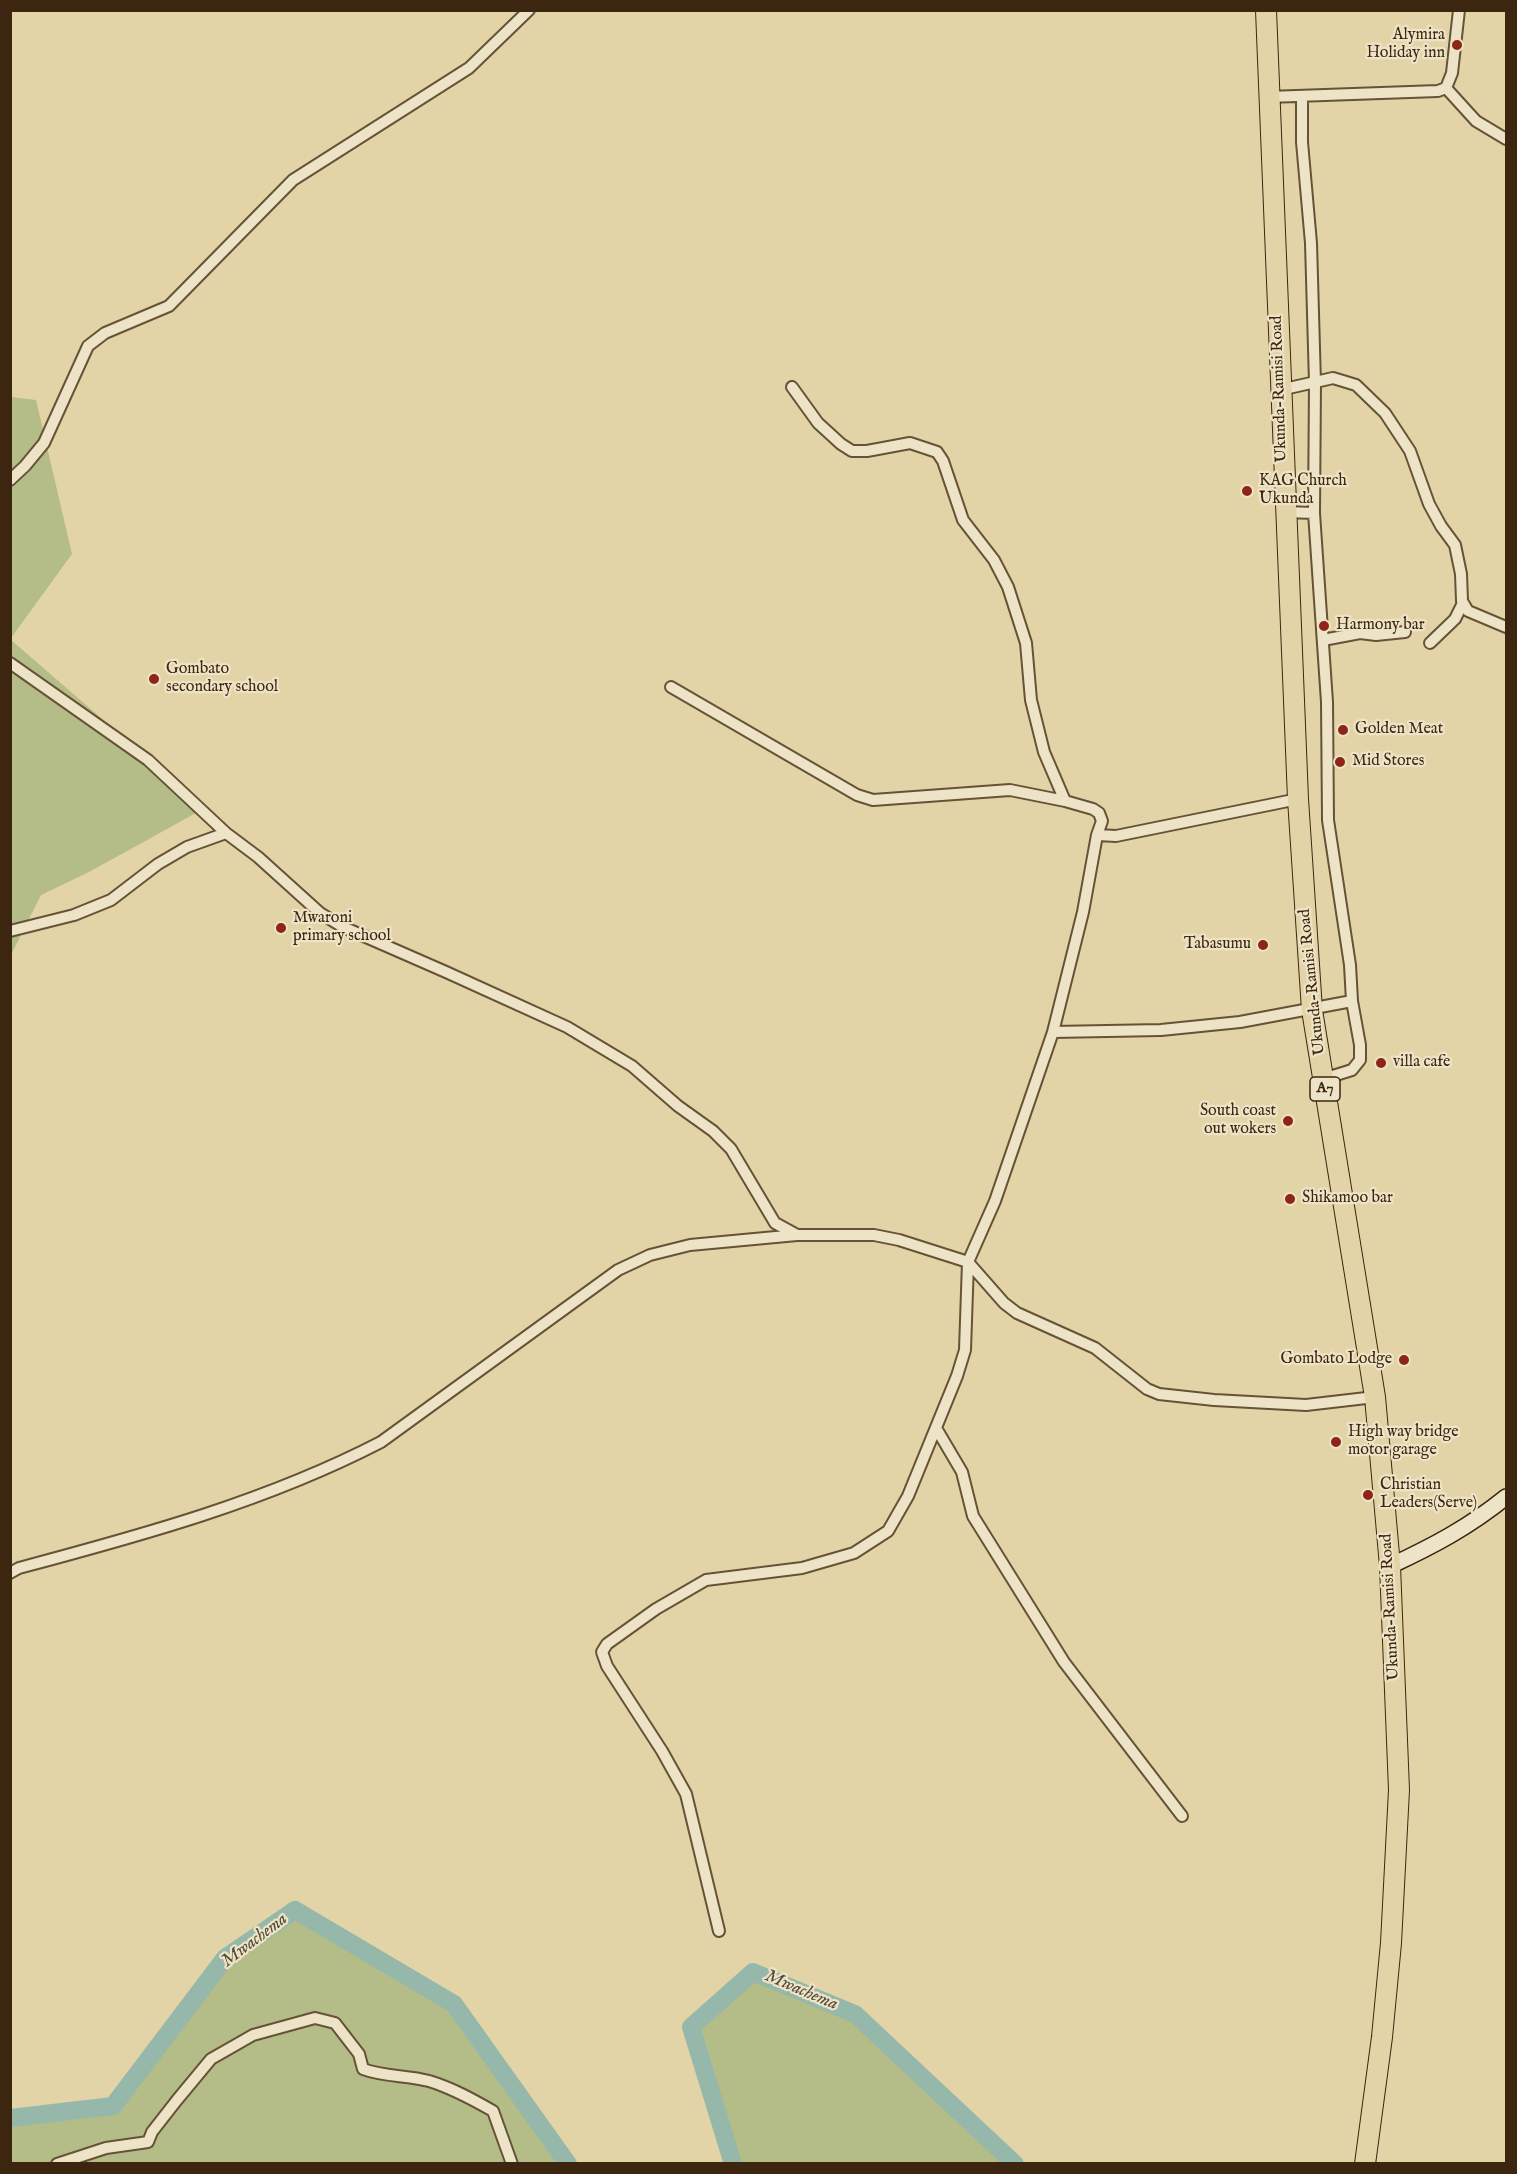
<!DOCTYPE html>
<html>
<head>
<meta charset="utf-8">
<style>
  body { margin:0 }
  #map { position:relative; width:1517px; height:2174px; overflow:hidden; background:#e3d4a7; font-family:"IM FELL English",serif }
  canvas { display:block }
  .frame { position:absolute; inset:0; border:12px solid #3d2610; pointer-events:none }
</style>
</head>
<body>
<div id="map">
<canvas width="1517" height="2174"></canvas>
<div class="frame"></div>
</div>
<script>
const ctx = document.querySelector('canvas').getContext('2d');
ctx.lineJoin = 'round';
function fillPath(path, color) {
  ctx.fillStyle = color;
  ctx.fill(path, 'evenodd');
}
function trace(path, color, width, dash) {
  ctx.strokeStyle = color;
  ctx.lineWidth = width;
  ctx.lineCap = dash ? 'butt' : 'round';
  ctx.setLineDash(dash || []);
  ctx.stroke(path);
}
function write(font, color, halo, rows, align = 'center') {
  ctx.font = font + ' "IM FELL English",serif';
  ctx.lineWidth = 4.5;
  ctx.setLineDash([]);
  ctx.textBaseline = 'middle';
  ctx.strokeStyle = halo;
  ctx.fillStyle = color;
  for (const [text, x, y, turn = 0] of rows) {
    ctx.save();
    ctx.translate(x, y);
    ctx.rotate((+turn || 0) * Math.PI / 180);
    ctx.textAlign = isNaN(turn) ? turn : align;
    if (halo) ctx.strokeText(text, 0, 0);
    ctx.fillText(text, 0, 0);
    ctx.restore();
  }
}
const green = new Path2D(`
  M11,397L36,400L72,554L11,638Z
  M11,640L205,808L89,872L41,895L11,955Z
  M295,1910L454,2004L568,2163H11L10,2118L113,2106L225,1958Z
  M753,1972L855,2014L1015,2163H733L691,2027Z`);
const river = new Path2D(`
  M10,2118L113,2106L225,1958L295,1910L454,2004L568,2164
  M733,2164L691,2027L753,1972L855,2014L1015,2164`);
const street = new Path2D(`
  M1446,88L1476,121L1506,139
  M1302,96V142L1311,243L1315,383L1314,513L1327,702L1328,820L1350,965L1352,1001L1360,1045V1060L1352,1070L1323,1079
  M1268,97L1438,91L1446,88L1452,73L1459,10
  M792,387L818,423L841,444L852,451H867L910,443L937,452L943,461L963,520L994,560L1008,587L1026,643L1031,700L1044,752L1065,801
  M1280,390L1333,378L1356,385L1385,413L1410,451L1429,504L1441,526L1455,545L1461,574L1462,601L1468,611L1506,627
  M10,480L25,466L44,443L88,346L105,333L169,306L293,180L469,68L529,10
  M1285,512L1314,513
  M1323,640L1360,633L1376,635L1405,632
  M1430,643L1455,619L1463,603
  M10,663L148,760L226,833L258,857L320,913L343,927L446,972L567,1027L632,1066L678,1106L713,1131L731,1149L775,1223L797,1235
  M671,687L857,795L873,800L1010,790L1065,801L1093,809L1099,813L1102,821L1097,835L1083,912L1053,1032L995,1201L968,1262L965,1350L957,1376L908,1496L888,1531L854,1553L802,1568L706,1580L656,1609L607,1644L602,1652L607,1666L662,1751L686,1794L719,1931
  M1097,835L1116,836L1298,799
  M10,931L74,915L111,900L158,864L187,847L226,833
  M1053,1032L1161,1030L1240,1022L1352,1001
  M936,1428L962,1472L973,1516L1064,1662L1182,1816
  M10,1573L19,1568C143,1535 267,1501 381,1442L618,1270L650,1255L690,1245L797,1235H874L899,1240L968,1262L1004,1303L1017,1313L1095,1348L1147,1389L1159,1394L1214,1400L1306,1405L1375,1397
  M57,2164L106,2148L148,2142L152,2132L177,2100L211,2059L253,2035L315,2018L335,2023L359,2054L363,2069C384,2077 407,2075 429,2081C452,2088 472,2099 493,2111L512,2164`);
const secondary = new Path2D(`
  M1390,1566C1433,1546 1469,1527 1506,1497`);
const highway = new Path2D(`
  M1266,10L1298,799L1312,1010L1375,1397L1390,1566L1399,1790L1391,1943L1382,2037L1365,2164`);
const markers = [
  [1457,45,6,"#8f2418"],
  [1247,491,6,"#8f2418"],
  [1324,626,6,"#8f2418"],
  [154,679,6,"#8f2418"],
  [1343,730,6,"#8f2418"],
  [1340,762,6,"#8f2418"],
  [281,928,6,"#8f2418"],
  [1263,945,6,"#8f2418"],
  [1381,1063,6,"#8f2418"],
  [1288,1121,6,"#8f2418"],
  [1290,1199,6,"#8f2418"],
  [1404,1360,6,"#8f2418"],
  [1336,1442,6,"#8f2418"],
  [1368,1495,6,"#8f2418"]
];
const shields = [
  [1325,1089,30]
];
const shieldNames = [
  ["A7",1325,1089]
];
const poiNames = [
  ["Alymira",1445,36,"right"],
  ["Holiday inn",1445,54,"right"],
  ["KAG Church",1259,482],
  ["Ukunda",1259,500],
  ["Harmony bar",1336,626],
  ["Gombato",166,670],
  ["secondary school",166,688],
  ["Golden Meat",1355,730],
  ["Mid Stores",1352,762],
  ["Mwaroni",293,919],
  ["primary school",293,937],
  ["Tabasumu",1251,945,"right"],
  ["villa cafe",1393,1063],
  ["South coast",1276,1112,"right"],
  ["out wokers",1276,1130,"right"],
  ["Shikamoo bar",1302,1199],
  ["Gombato Lodge",1392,1360,"right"],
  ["High way bridge",1348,1433],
  ["motor garage",1348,1451],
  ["Christian",1380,1486],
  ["Leaders(Serve)",1380,1504]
];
const streetNames = [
  ["Ukunda-Ramisi Road",1280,389,-92],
  ["Ukunda-Ramisi Road",1313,982,-96],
  ["Ukunda-Ramisi Road",1391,1607,-93]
];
const waterNames = [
  ["Mwachema",255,1941,-37],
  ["Mwachema",801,1991,23]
];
fillPath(green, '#b4bc87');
trace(river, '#95b8ab', 18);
trace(street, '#665236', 14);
trace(secondary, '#3d2610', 18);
trace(highway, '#3d2610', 22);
trace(street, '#ede3c6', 10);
trace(secondary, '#ede3c6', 15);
trace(highway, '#e3d4a7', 20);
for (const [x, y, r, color] of markers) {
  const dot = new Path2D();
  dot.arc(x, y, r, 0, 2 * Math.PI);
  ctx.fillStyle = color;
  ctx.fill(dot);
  trace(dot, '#ede3c6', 2);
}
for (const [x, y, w] of shields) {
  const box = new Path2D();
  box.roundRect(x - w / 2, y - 12, w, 24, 4.5);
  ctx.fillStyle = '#ede3c6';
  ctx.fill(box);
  trace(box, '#3d2610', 1.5);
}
write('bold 15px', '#3d2610', null, shieldNames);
write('16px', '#3d2610', '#ede3c6', poiNames, 'left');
write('16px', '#3d2610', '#ede3c6', streetNames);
write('italic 18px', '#534a37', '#ede3c6', waterNames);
</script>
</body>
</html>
